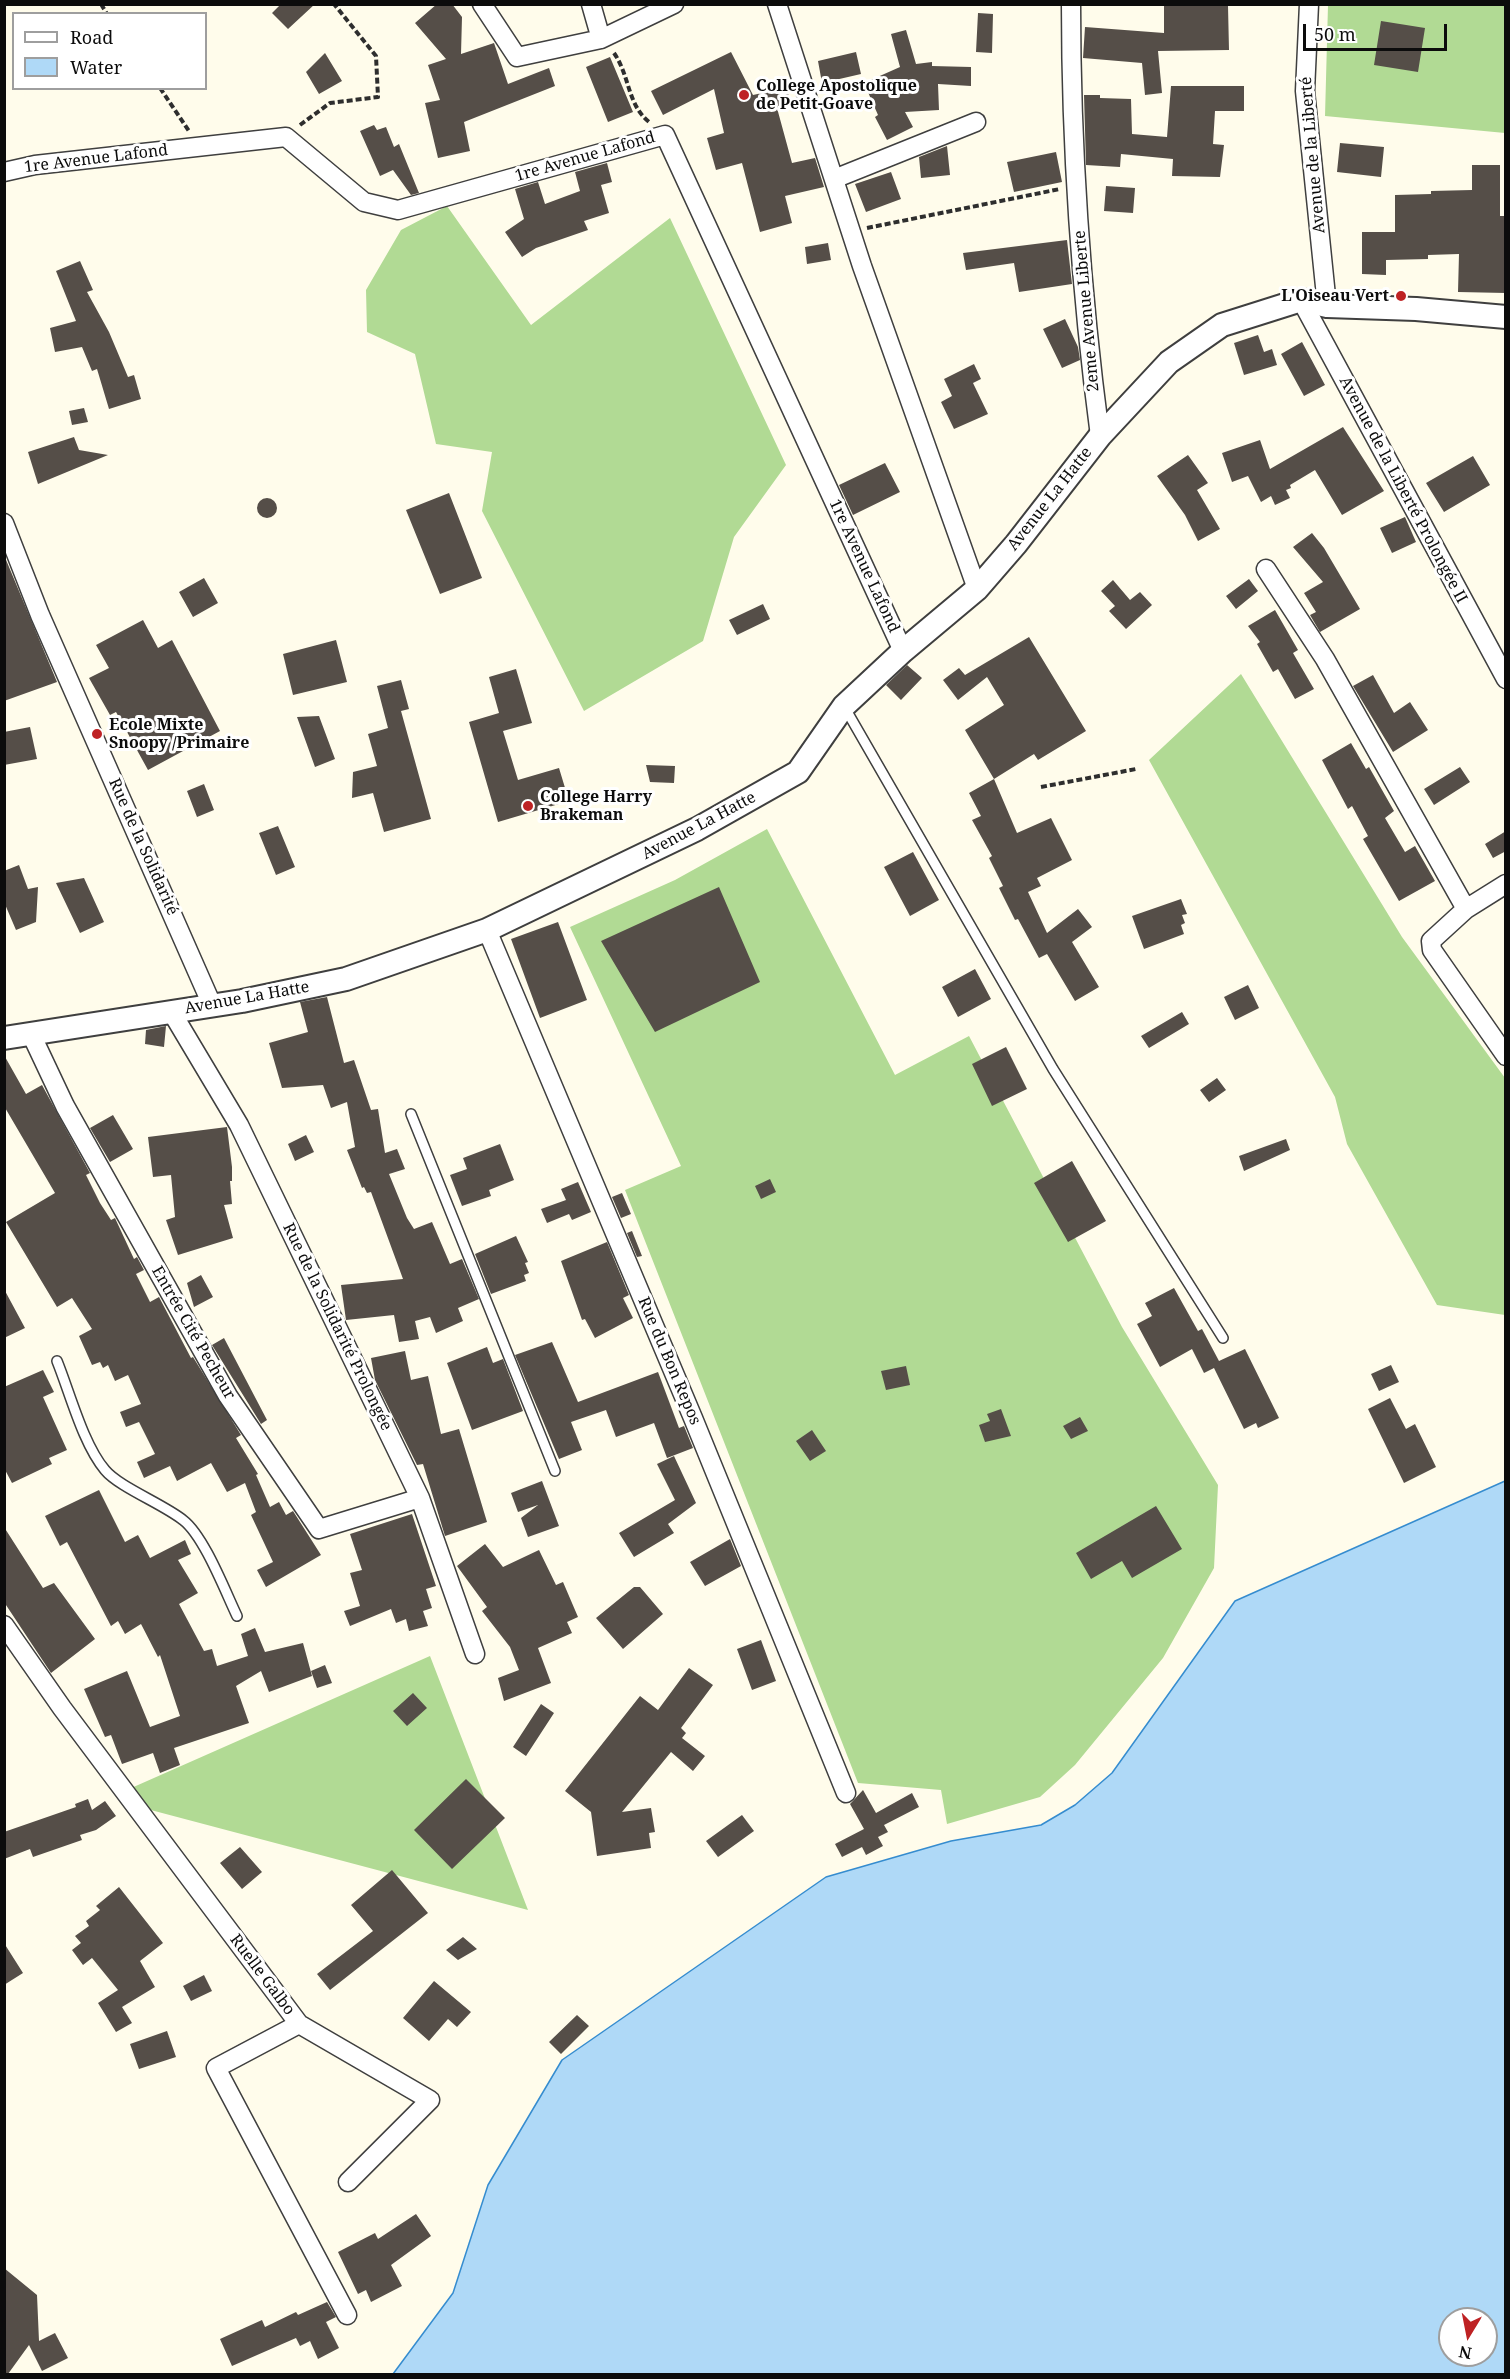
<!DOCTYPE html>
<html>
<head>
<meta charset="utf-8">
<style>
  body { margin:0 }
  #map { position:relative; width:1510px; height:2379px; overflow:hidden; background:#fffceb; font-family:"Noto Serif",serif }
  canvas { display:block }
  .frame { position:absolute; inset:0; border:6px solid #0c0c0c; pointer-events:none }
  .legend { position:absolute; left:12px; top:12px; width:195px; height:78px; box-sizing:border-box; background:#fff; border:2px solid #9e9e9e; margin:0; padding:8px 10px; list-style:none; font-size:18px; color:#0c0c0c }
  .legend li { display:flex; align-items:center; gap:12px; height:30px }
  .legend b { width:30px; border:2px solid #9e9e9e }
  .north { position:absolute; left:1438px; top:2307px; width:60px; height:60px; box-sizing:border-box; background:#fff; border:2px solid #9e9e9e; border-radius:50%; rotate:190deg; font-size:16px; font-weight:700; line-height:24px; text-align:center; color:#0c0c0c }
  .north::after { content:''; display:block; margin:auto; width:21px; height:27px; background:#be2224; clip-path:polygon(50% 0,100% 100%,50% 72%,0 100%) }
  .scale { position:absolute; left:1303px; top:24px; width:144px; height:27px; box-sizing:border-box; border:3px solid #0c0c0c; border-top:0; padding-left:8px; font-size:18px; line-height:21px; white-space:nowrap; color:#0c0c0c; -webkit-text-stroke:4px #fff; paint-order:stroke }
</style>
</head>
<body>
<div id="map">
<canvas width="1510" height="2379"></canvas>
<div class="frame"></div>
<ul class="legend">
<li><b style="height:8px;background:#fff"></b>Road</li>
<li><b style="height:16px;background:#afd9f7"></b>Water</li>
</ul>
<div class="north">N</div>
<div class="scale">50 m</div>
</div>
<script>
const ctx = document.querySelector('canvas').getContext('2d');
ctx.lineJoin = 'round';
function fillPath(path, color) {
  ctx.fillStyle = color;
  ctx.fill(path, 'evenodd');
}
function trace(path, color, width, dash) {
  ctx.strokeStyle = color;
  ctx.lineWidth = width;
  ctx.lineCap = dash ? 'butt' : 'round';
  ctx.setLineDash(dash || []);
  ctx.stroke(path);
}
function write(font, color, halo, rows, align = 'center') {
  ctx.font = font + ' "Noto Serif",serif';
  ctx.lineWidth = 6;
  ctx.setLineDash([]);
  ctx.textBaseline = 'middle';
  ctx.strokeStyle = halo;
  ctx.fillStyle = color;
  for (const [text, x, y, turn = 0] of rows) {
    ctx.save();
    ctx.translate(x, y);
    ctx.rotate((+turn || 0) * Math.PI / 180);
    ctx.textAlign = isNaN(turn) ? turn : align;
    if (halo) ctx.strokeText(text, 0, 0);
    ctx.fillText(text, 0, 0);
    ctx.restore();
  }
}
const forest = new Path2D(`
  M1328,5H1505V133L1325,116Z
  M447,206L531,325L670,218L786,465L734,537L703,641L584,711L482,511L492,452L436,444L415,354L367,332L366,290L401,230Z
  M1241,674L1402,937L1505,1078V1315L1437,1305L1347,1144L1335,1097L1149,760Z
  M767,829L895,1075L969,1036L1122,1327L1218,1485L1214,1568L1163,1658L1075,1765L1040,1797L947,1824L941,1790L858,1783L625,1190L681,1166L570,927L675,880Z
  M430,1656L528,1910L147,1809L129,1789Z`);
const water = new Path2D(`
  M1505,1481V2374H393L453,2293L488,2185L562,2060L826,1877L951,1841L1041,1825L1075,1805L1112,1773L1235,1601ZM1450,2319H1486V2355H1450Z`);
const building = new Path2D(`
  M281,4H315L288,29L272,13Z
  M437,4H452L462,17L461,54L494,43L508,84L549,68L555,86L464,122L470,151L438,158L425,103L440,100L428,65L446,59L415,23Z
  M1164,6H1228L1229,50L1158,51L1162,93L1145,95L1142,63L1083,58L1085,27L1164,33Z
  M978,13L993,14L992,53L976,52Z
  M1381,21L1425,28L1418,72L1374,65Z
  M906,30L916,64L932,62V66L971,67V86L938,84L939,110L905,112L913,127L887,140L875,117L878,115L864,83L900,67L891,34Z
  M731,52L753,95L785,88L794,105L777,108L792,163L815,158L824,187L785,196L792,223L760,232L742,163L716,170L707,138L724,133L714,89L663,115L651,91Z
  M856,52L861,74L822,83L818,61Z
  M325,53L342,81L319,94L306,72Z
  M610,57L633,112L608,122L586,67Z
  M1171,86H1244V111H1215L1213,144L1224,145L1220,177L1172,176L1173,159L1121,154L1120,167L1086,165L1084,95H1100V98L1131,99L1132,134L1167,137Z
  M374,125L377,130L386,127L394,147L399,144L419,193L411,195L393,170L380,176L360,131Z
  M1340,143L1384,147L1381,177L1337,172Z
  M947,146L950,175L921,178L919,157Z
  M1056,152L1062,182L1014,192L1007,162Z
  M607,163L612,182L601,185L609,213L584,221L588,230L536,248L522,257L505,232L524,219L515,189L538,182L545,204L580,191L575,172Z
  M1472,165H1500V216H1506V293L1458,292L1459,254L1428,255V259L1386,260V275L1362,274V232H1395V195L1431,194V191L1472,190Z
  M891,172L901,199L866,212L855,184Z
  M1106,186L1135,188L1133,213L1104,211Z
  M1067,240L1072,284L1019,292L1014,263L966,270L963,253Z
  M828,243L831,260L807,264L805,247Z
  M80,261L93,290L87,292L109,332L128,377L134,375L141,399L109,409L97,369L92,371L82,347L55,352L50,328L76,321L56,271Z
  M1065,319L1078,347L1080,360L1062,368L1043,329Z
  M1258,335L1264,352L1272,349L1277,365L1244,375L1234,343Z
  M1302,342L1325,385L1304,396L1281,354Z
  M974,364L981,379L973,383L988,414L954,429L941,402L952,396L944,379Z
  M84,408L88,422L72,425L69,411Z
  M1343,427L1384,491L1342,515L1315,470L1290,485L1291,488L1286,490L1290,498L1275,505L1271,496L1261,502L1248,476L1232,482L1222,453L1260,440L1270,469Z
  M74,437L79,450L108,455L38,484L28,452Z
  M1188,455L1208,483L1197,490L1220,529L1198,541L1185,515L1157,476Z
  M1473,456L1490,485L1444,512L1426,483Z
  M885,463L900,492L853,515L839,485Z
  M449,493L482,578L440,594L406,510Z
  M257 508a10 10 0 1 1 20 0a10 10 0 1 1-20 0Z
  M1405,517L1416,542L1392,553L1380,528Z
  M1312,533L1324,548L1360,609L1320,632L1310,615L1316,612L1304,593L1323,582L1293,547Z
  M4,555L57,682L4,701Z
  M204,578L218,603L193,617L179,592Z
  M1249,579L1258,591L1236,609L1226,596Z
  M1113,580L1130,600L1140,592L1152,605L1126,629L1109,611L1115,606L1101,591Z
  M763,604L770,619L737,635L729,620Z
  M1275,610L1298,650L1293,653L1314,689L1295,699L1278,669L1273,672L1257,644L1260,642L1248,626Z
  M143,620L158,648L172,640L220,731L148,770L116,712L110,715L89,678L109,668L96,645Z
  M1029,637L1086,731L1038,760L1034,754L994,779L1017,833L1051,818L1072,860L1037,878L1041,886L1028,892L1047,933L1078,909L1092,927L1072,942L1099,987L1075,1001L1047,954L1039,958L1018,919L1015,920L999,888L1003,886L989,858L992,856L972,820L981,816L969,793L994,779L965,730L1004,705L987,677L958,700L943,680L959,668L965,675Z
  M336,640L347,682L293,695L283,654Z
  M907,665L922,678L901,700L886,685Z
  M516,669L532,723L503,731L518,780L559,768L569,801L498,822L469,722L499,713L489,677Z
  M1373,675L1394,713L1410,702L1428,730L1393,752L1353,686Z
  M401,680L409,709L401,711L431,819L384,832L373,793L352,798L353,772L377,766L368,734L388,728L377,686Z
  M319,716L335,759L315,767L297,717Z
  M30,727L37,759L4,765V732Z
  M1351,743L1366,769L1369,767L1394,811L1385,818L1405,852L1415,846L1435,881L1399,901L1363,839L1368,836L1352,806L1348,809L1322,760Z
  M646,765L675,766L674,783L650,782Z
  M1460,767L1470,782L1434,805L1424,789Z
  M204,784L214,810L197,817L187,791Z
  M278,826L295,867L276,875L259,833Z
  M1506,831V851L1493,858L1485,844Z
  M913,852L939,900L910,916L884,867Z
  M19,865L28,889L38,887L36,922L16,930L4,902V871Z
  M84,878L104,922L80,933L56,883Z
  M719,887L760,982L655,1032L601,941Z
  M1181,899L1187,914L1182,915L1185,923L1181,925L1184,934L1144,949L1132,916Z
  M558,922L587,1000L540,1018L511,939Z
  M975,969L991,999L958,1017L942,987Z
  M1248,985L1259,1008L1235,1020L1224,997Z
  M327,997L344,1063L354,1060L371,1110L378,1109L385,1153L397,1149L405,1169L389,1174L407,1218L414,1229L432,1222L450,1264L462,1259L479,1299L458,1308L463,1321L436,1333L430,1317L415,1321L419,1339L399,1342L394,1315L346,1320L341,1285L403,1279L371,1192L367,1193L364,1187L362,1188L347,1150L355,1147L347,1102L331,1108L323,1085L282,1088L269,1043L308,1032L300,1002Z
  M1182,1012L1189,1024L1149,1048L1141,1036Z
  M166,1026L164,1047L145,1044L146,1030Z
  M1006,1047L1027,1089L992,1106L972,1064Z
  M4,1055L26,1094L42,1085L90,1173L86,1175L100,1203L111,1220L115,1218L134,1259L137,1257L144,1270L136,1274L150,1302L159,1297L191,1358L193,1357L241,1435L236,1438L258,1474L256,1475L270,1507L279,1502L286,1515L293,1511L321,1555L266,1587L257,1570L273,1562L251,1515L256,1512L245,1483L227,1492L211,1463L177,1481L170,1466L144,1478L137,1462L155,1454L139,1422L126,1427L120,1412L141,1404L128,1375L115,1381L108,1365L103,1368L100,1362L92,1365L79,1336L92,1329L72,1298L57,1307L6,1222L55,1193L4,1106Z
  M1217,1078L1226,1090L1209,1102L1200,1090Z
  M113,1115L133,1149L110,1162L90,1128Z
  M227,1127L232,1167V1181H230L232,1204L224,1205L233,1238L178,1255L166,1220L175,1217L171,1175L153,1177L148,1137Z
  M306,1135L314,1152L295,1161L288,1144Z
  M1286,1139L1290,1150L1244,1171L1239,1156Z
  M500,1144L514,1180L489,1190L491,1196L462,1206L450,1175L467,1169L463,1158Z
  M1072,1161L1106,1221L1068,1242L1034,1183Z
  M770,1179L776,1192L761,1199L755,1186Z
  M578,1182L591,1212L572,1220L569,1214L547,1223L541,1209L566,1200L561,1189Z
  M622,1193L631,1214L621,1218L612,1197Z
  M632,1231L642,1256L637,1257L627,1233Z
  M516,1236L528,1262L525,1263L529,1273L524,1275L526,1281L491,1294L475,1254Z
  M607,1242L629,1295L623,1298L633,1318L595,1338L585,1319L582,1320L561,1261Z
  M201,1275L213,1297L194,1307L187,1283Z
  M1174,1288L1198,1331L1202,1329L1219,1361L1245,1349L1279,1418L1258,1428L1256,1423L1244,1429L1214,1368L1204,1373L1192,1349L1160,1367L1137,1324L1152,1316L1145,1303Z
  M4,1289L25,1328L4,1338Z
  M224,1338L267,1420L261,1424L212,1345Z
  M552,1342L578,1402L658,1372L679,1428L684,1426L693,1448L667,1458L654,1423L616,1437L606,1410L571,1422L582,1450L559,1459L515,1355Z
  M487,1347L493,1363L503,1359L523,1411L472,1430L447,1363Z
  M405,1351L411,1380L428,1376L441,1434L459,1429L487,1522L445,1536L423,1464L417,1465L375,1380L371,1358Z
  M1391,1365L1399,1382L1379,1391L1371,1374Z
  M906,1366L910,1385L886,1390L881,1371Z
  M43,1370L54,1392L43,1397L67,1450L49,1458L52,1464L12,1483L4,1468V1387Z
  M1390,1398L1406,1429L1415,1424L1436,1467L1404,1483L1368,1409Z
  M1001,1409L1011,1436L985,1442L979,1425L990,1421L987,1414Z
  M1080,1417L1088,1431L1071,1439L1063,1426Z
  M812,1430L826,1451L810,1461L796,1441Z
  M674,1456L696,1503L668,1524L674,1533L634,1557L619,1533L675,1500L657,1464Z
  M542,1481L559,1526L528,1537L521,1518L538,1505L518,1512L511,1493Z
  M99,1490L125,1542L138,1535L150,1558L185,1540L191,1554L178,1560L198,1593L179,1604L204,1651L212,1649L217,1666L248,1656L241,1634L255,1628L265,1652L303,1643L312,1676L269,1692L261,1671L236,1686L249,1723L174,1748L180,1765L160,1773L153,1753L122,1764L111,1735L105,1737L84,1689L127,1671L150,1727L180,1716L160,1655L158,1657L141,1624L125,1634L118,1621L111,1626L67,1542L60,1546L45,1516Z
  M1156,1506L1182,1549L1132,1578L1122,1561L1091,1579L1076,1553Z
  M412,1514L436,1586L426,1589L432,1608L423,1611L428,1626L409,1631L406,1619L396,1623L391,1609L350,1626L344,1611L360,1606L350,1573L362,1570L350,1534Z
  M4,1527L43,1588L54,1583L95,1639L51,1673L4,1602Z
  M730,1539L741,1566L705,1586L690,1562Z
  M485,1544L503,1567L539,1550L556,1585L563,1582L578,1617L567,1622L572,1633L538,1648L551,1683L504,1701L498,1678L519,1670L510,1647L482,1611L487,1607L457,1566Z
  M634,1587H640L663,1614L623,1649L596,1618Z
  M761,1640L776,1681L752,1690L737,1649Z
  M325,1665L332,1683L317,1688L311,1671Z
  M689,1668L713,1685L681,1728L686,1733L682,1738L705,1756L693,1771L671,1752L622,1812L651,1808L655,1832L649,1833L651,1848L597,1856L591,1812L565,1791L640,1696L658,1710Z
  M413,1693L427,1708L407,1726L393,1711Z
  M541,1704L554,1713L526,1756L513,1747Z
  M466,1779L505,1818L452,1869L414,1830Z
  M863,1790L876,1813L912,1793L919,1807L884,1825L888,1832L878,1837L883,1846L866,1855L862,1847L842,1857L835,1844L864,1829L850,1804Z
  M88,1799L92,1810L105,1801L116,1816L96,1830L80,1835L82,1840L33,1857L30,1849L4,1859V1832L76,1807L75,1804Z
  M742,1815L754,1831L718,1857L706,1841Z
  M240,1847L262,1872L242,1889L220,1863Z
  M392,1870L428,1913L330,1990L317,1974L373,1931L351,1905Z
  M119,1887L163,1943L140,1961L155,1987L122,2007L132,2023L116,2032L98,2003L118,1990L92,1958L83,1965L72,1950L81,1943L75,1936L89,1926L86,1921L100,1910L96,1906Z
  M463,1937L477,1949L458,1960L446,1950Z
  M4,1943L23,1973L4,1985Z
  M204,1975L212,1991L191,2001L183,1986Z
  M434,1981L471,2012L457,2027L448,2019L429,2041L403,2018Z
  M577,2015L589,2026L561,2054L549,2042Z
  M167,2031L176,2057L139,2069L130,2044Z
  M416,2214L431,2236L391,2265L402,2286L371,2302L366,2290L358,2294L338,2252L375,2233L378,2239Z
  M4,2268L37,2295L39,2341L55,2333L68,2358L42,2371L29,2345L8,2374H4Z
  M327,2302L336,2317L326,2322L339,2348L318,2359L310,2341L300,2346L296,2338L232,2366L220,2339L262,2320L265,2327L296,2312L298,2315Z`);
const path = new Path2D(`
  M101,4L107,14
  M614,53C630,76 627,104 649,122
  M160,88L189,131
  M300,125L330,103L378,97L376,56L334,4
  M867,228L1060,189
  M1041,787L1136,769`);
const service = new Path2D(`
  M845,708L1053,1069L1223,1338
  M411,1114L555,1471
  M57,1361C70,1393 83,1444 105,1470C119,1487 163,1504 183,1520C204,1536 225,1591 237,1616`);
const minor = new Path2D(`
  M482,4L517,57L601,39L674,4
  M591,4L601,39
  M777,4L862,266L977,589
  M1071,4C1071,149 1081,293 1100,436
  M1309,4L1305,91L1327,306
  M4,172L35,165L286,137L364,202L398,210L665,135L903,651
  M834,179L976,122
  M1301,300L1506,679
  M4,523L40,615L212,1005
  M1266,569L1325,659L1466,909
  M1506,884L1466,909L1431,941L1432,950L1506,1056
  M487,930L693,1418L846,1793
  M171,1011L239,1125L420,1498L475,1654
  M32,1036L65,1106L228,1396L319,1529L420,1498
  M4,1625L62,1708L299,2024L216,2068L347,2315
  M299,2024L430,2100L348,2182`);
const tertiary = new Path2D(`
  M4,1038L242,1001L346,979L487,930L697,829L798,772L844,706L903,651L977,589L1016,544L1100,436L1169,362L1222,325L1301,300L1327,306L1416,309L1506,317`);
const markers = [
  [744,95,6,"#be2224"],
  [1401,296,6,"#be2224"],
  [97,734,6,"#be2224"],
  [528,806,6,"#be2224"]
];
const poiNames = [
  ["College Apostolique",756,86],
  ["de Petit-Goave",756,104],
  ["L'Oiseau Vert",1389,296,"right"],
  ["Ecole Mixte",109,725],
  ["Snoopy /Primaire",109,743],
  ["College Harry",540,797],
  ["Brakeman",540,815]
];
const streetNames = [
  ["Avenue de la Liberté",1313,155,-95],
  ["1re Avenue Lafond",585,157,-16],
  ["1re Avenue Lafond",96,159,-7],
  ["2eme Avenue Liberte",1087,311,-95],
  ["Avenue de la Liberté Prolongée II",1403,490,62],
  ["Avenue La Hatte",1050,499,-52],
  ["1re Avenue Lafond",864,566,65],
  ["Avenue La Hatte",699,826,-28],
  ["Rue de la Solidarité",143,847,66],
  ["Avenue La Hatte",247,998,-10],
  ["Rue de la Solidarité Prolongée",337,1327,64],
  ["Entrée Cité Pecheur",193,1333,60],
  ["Rue du Bon Repos",669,1361,67],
  ["Ruelle Galbo",262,1975,53]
];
fillPath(forest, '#b1da94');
fillPath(water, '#afd9f7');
trace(water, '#358ccf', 1.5);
fillPath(building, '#554e48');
trace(service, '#3f3f3f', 12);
trace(minor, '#3f3f3f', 21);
trace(tertiary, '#3f3f3f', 26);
trace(path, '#2e2e2e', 4, [6, 3]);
trace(service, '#fff', 9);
trace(minor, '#fff', 18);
trace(tertiary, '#fff', 22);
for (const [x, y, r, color] of markers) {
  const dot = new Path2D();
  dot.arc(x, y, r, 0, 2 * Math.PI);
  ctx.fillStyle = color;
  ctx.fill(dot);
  trace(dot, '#fff', 2);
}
write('bold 16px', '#0c0c0c', '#fff', poiNames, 'left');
write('16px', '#0c0c0c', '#fff', streetNames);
</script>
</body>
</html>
